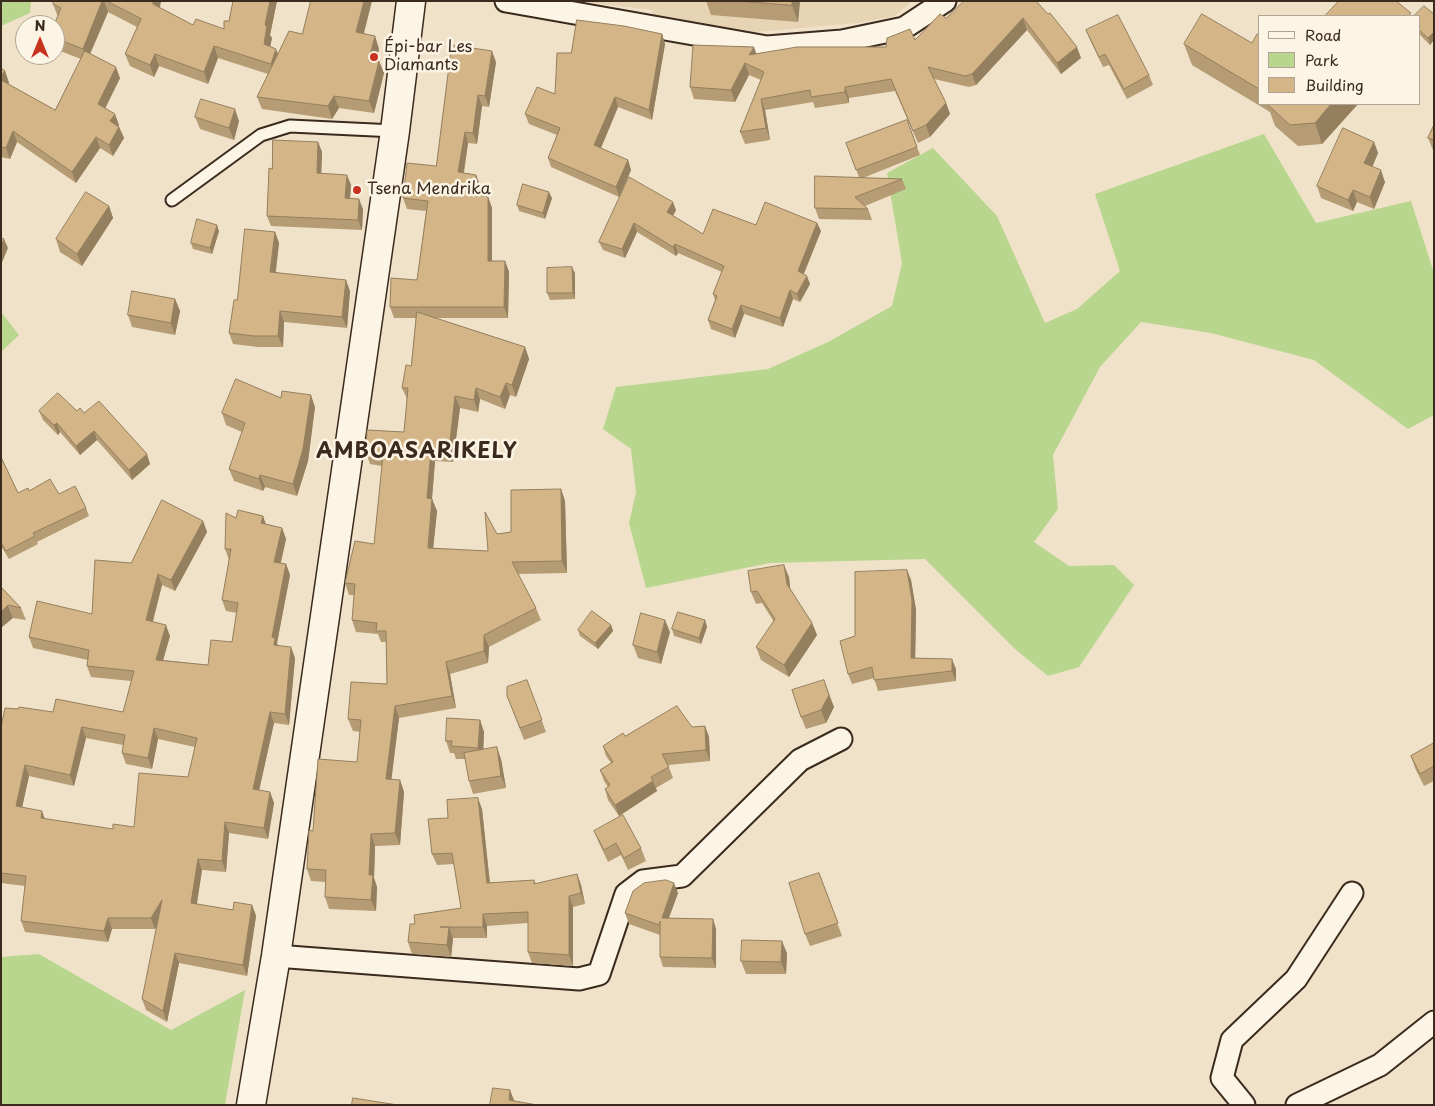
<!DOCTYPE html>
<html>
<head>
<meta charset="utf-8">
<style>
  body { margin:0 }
  #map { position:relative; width:1435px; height:1106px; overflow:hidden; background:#f0e2c9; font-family:"Playpen Sans",sans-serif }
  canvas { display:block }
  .frame { position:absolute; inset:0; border:2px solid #3b2a1e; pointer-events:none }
  .legend { position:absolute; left:1258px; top:15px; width:162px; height:90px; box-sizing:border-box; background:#fcf5e5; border:1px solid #afa495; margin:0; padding:6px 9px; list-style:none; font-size:15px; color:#3b2a1e }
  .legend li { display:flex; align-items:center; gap:10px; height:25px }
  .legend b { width:25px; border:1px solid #afa495 }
  .north { position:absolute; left:15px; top:15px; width:50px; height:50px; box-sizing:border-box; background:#fcf5e5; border:1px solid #afa495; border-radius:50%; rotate:0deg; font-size:14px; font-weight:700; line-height:20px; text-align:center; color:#3b2a1e }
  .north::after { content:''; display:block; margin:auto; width:18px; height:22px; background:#c8321e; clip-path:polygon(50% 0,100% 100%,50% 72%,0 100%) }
</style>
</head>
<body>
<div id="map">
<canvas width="1435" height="1106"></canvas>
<div class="frame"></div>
<ul class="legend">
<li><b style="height:6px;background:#fcf5e5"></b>Road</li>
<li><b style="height:14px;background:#b8d68e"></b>Park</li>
<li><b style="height:14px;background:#d3b587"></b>Building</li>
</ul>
<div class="north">N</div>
</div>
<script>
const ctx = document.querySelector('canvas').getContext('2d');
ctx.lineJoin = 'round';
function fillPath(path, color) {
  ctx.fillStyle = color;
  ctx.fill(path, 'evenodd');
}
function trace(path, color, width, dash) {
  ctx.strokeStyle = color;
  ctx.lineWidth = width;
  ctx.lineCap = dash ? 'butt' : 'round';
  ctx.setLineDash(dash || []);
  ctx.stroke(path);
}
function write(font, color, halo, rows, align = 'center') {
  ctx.font = font + ' "Playpen Sans",sans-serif';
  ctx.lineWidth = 5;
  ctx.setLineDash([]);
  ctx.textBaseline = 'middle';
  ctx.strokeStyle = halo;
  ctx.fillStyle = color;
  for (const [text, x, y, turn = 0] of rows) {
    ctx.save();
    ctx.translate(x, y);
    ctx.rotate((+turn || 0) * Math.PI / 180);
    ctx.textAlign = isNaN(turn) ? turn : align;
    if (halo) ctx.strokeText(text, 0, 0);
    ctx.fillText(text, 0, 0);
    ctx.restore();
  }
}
const built = new Path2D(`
  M575,1H912L895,16L858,23L745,33L653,16L652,10Z`);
const green = new Path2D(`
  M1,1H31L30,13L1,26Z
  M1264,134L1316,223L1411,201L1434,273V415L1408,429L1314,360L1211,333L1141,322L1100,367L1053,455L1058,509L1034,542L1069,566L1114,565L1134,585L1079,667L1048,676L1015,649L925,559L770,563L646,588L629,523L636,492L631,449L603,429L616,387L768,369L828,342L892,306L902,263L887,173L933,148L997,216L1045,323L1077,309L1120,271L1095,194Z
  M1,312L19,335L1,352Z
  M39,954L171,1030L245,990L225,1105H1V957Z`);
const lane = new Path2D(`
  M172,200L261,135L290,126L395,131`);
const street = new Path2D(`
  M506,1L767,47L842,41L904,28L945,1
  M276,956L579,979L599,974L626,894L643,881L682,876L800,760L841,739
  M1244,1105L1222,1078L1232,1040L1296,979L1352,893
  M1297,1105L1380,1065L1434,1022`);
const secondary = new Path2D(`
  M251,1105L276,956L395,131L411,1`);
const wall = new Path2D(`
  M54,1H161L160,8L193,25L224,29L229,21L233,1H277L270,35L272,38L270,47L278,54L302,34H364L375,36L379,49L376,60L379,61L384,73L374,113L339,108L332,119L262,109L257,97L268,74L218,58L208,84L159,66L154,77L130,66L125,54L137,27L108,12L90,54L120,78L105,108L119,125L118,126L119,127L124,138L113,156L100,148L76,183L17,142L10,159L1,157V68L5,71L9,83L8,84L55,110L81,59L55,49V25L58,17L53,4Z
  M706,1H800L798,22L711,15Z
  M1036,1L1081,58L1061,74L1027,30L976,85L969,87L934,79L946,103L950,114L930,137L918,143L895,91L849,98V103L815,108L813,102L765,110L770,140L745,144L740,132L761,80L749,75L735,102L694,99L690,87L757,54L886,47L915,40L946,18Z
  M1434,14V40L1430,45L1419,34V16Z
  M1086,30L1149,75L1153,85L1127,99L1109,65L1103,67L1090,40Z
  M662,34L665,44L652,120L618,107L601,148L628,160L631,170L619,197L551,167L548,158L557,135L529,124L525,114L555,94L571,53Z
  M1259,35V104H1358L1322,144L1298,146L1275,126L1270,112L1192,65L1184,44L1252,43Z
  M496,62L489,107L482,106L477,144L468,143L464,173L476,175L480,185L479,195L488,197L492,208V261H505L509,272L508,318H436L525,347L529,359L516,397L510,395L505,409L480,399L478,412L460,408L453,462L435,461L432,499L437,511L433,548L488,551L497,534L511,532L561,489L565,501L567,573L518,574L536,608L541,620L489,647L488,663L450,674L456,708L399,718L391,780H400L404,792L400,845L375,846L374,878L377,887L376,911L329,909L325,897L326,882L311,881L307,869L313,831L357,762L360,732L353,731L348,719L387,684L386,642H381L378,634L356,632L352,620L354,595H349L345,583L374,544L382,466L370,464L366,453L404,432L407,399L402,388L411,366L416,318H394L390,307L417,280L426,211L407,209L403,198L436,166Z
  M195,117L239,121L234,140L200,129Z
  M907,120L920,155L863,178L902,179L906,189L865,206L868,209L872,220L819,219L815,208L859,177L846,143Z
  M1434,125V150H1433L1428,138Z
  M318,142L322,152L321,173L351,185L350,199L363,209L362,230L271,226L267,216L272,169Z
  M1374,142L1378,153L1372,167L1385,182L1374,209L1357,202L1353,211L1321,198L1317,186Z
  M629,177L676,210L673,216L703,234L756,225L817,223L821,231L804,274L810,284L800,302L793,299L783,327L744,314L735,338L711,329L708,320L715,300L713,294L722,272L678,253L676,256L637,232L625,258L603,250L599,242Z
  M552,198L545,219L519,211L517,205Z
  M109,206L113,218L82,266L60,252L56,239Z
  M219,231L212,254L193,249L191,243Z
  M275,232L279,243L276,272L350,291L347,328L284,322L283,347H258L233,344L229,333L237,300Z
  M575,273V299L550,300L547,293Z
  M175,299L180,311L175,335L132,327L128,315Z
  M281,398L315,407L308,461L297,496L265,487L263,491L234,481L229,469L242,432L226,425L222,413Z
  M39,411H77L84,413L150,464L132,480L97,440L80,455L60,432L58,435L43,420Z
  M1,457L18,493L29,491L59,494L86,508L89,516L37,542L38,544L9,559L1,546Z
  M263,516L265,524L282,528L286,539L281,563L286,564L290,575L277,643L278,646L295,658L289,725L274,723L259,790L270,792L274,803L268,839L229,833L226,872L202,870L197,904L233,910L252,905L256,916L247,976L179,963L167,1022L146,1010L142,999L157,927L155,929H112L108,942L25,932L21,921L25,886L1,883V727L53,712H123L131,681L91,677L87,666L88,660L33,648L29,637L92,614L131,563L203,521L207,532L175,591L162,585L153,622L170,636L163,660L208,665L232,642L237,613L226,611L222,600L229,560L225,549L236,518ZM86,738L123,745L122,753L126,764L152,769L158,739L195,747L188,777L134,827L113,829L45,819L22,807L29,776L74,786Z
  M907,570L911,580L916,610L915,658L956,669V681L878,691L874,678L852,684L848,674Z
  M789,577L790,589L812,623L817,635L789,677L761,660L756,647L774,622L762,603L756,604L751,592Z
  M1,587L21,608L26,620L13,618Z
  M705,620L707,627L701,644L674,636L672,629Z
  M611,625L613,631L598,649L580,636L578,630Z
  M670,632L661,664L638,658L633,645Z
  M527,680L546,732L524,740L507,696Z
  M824,680L834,707L826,723L806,729L801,717Z
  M480,720L484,732L483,749L501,759L506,788L473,794L469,781L465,759H456L454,753H450L446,741Z
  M705,726L709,737L710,761L668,765L673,778L656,788L657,791L619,816L608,800L605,789L608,787L604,781L600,770L611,763L606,756L603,746L625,736Z
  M1434,743V781L1424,786L1415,768L1411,756Z
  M482,809L490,883L534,880L536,884L577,874L581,885L585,904L573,907V966L532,963L528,952V923L487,926V938H453L451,957L412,954L408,942L415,924L461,908L454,864L437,865L432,854L448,818Z
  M594,831L641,848L646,861L628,870L621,855L608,862L599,843Z
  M819,873L842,936L810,946L805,934Z
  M678,893L669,918L713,919L716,929V968L663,967L660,957V935L629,924L625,913Z
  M787,953L786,974H746L741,961Z`);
const shadedWall = new Path2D(`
  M102,1H104L108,12L87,61L83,49Z
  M153,1H161L157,17L153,4Z
  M270,1H277L270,35L272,38L268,57L264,44L265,25Z
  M364,1H372L361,45L356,32Z
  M792,1H800L798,22L792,5Z
  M1023,18L1027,30L976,85L972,74Z
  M1434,32V40L1430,45L1428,38Z
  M662,34L665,44L652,120L649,110Z
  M375,36L379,49L373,71L369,59Z
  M214,46L218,58L208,84L204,72Z
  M754,47L758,58L749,55Z
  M1077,47L1081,58L1061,74L1057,63Z
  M276,49L281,61L276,76L271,64Z
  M492,51L496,62L489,107L485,96Z
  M155,54L159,66L154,77L150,65Z
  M379,61L384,73L374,113L369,101Z
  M745,63L749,75L735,102L731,90Z
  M116,67L120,78L102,115L98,104Z
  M5,71L9,83L2,90L1,87V76Z
  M845,87L849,98V103L845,92Z
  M478,95L482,106L477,144L473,133Z
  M334,96L339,108L332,119L328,106Z
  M615,97L618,107L598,155L594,145Z
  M761,99L765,110L770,140L766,128Z
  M946,103L950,114L930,137L926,125Z
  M1331,104H1358L1322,144L1315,123Z
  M235,109L239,121L234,140L229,128Z
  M115,114L119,125L115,133L110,121Z
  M119,127L124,138L113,156L109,145Z
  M13,131L17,142L10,159L6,148Z
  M465,132L468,143L462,183L458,172Z
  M96,137L100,148L76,183L72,172Z
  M318,142L322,152L321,183L317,173Z
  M1374,142L1378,153L1369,175L1364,163Z
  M628,160L631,170L619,197L616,187Z
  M1381,170L1385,182L1374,209L1370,197Z
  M347,175L351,185L349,209L345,198Z
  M476,175L480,185L478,205L474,194Z
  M1353,190L1357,202L1353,211L1348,200Z
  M549,192L552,198L545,219L543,213Z
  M488,197L492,208V272L488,261Z
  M359,199L363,209L362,230L358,220Z
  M673,202L676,210L670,221L667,212Z
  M109,206L113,218L82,266L77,254Z
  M634,223L637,232L625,258L622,249Z
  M817,223L821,231L801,280L798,271Z
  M217,225L219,231L212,254L210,248Z
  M275,232L279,243L274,283L270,272Z
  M4,239L8,248L1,265V246Z
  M675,244L678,253L676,256L673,247Z
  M505,261L509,272L508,318L504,307Z
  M572,267L575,273V299L573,293Z
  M807,276L810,284L800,302L797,294Z
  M346,280L350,291L347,328L342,317Z
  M790,290L793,299L783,327L780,318Z
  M175,299L180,311L175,335L171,323Z
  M741,305L744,314L735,338L732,329Z
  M280,311L284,322L283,347L278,336Z
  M525,347L529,359L516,397L512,385Z
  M506,383L510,395L505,409L500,397Z
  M476,388L480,399L478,412L474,400Z
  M311,395L315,407L308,461L297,496L293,484Z
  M455,396L460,408L453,462L449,450Z
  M57,423L60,432L58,435L54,425Z
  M94,431L97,440L80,455L76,446Z
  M431,450L435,461L431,510L427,498Z
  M147,454L150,464L132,480L129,470Z
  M260,475L265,487L263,491L259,479Z
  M561,489L565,501L567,573L562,561Z
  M432,499L437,511L432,560L428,548Z
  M263,516L267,527L261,523Z
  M203,521L207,532L175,591L171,580Z
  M282,528L286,539L278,573L274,562Z
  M286,564L290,575L277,643L279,649L274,645L272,637Z
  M784,565L789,577L791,596L787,584Z
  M907,570L911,580L916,610L915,669L911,658Z
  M158,574L162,585L150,631L146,620Z
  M8,605L13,618L1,628V612Z
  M665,620L670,632L661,664L657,652Z
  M705,620L707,627L701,644L699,638Z
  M812,623L817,635L789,677L784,665Z
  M166,625L170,636L160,671L156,660Z
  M611,625L613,631L598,649L595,643Z
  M484,635L489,647L488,663L484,651Z
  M291,647L295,658L289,725L285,714Z
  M952,659L956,669V681L952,671Z
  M446,662L450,674L456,708L452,696Z
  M829,695L834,707L826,723L821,710Z
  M395,706L399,718L390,791L386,779Z
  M270,712L274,723L257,800L253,789Z
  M480,720L484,732L483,760L478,748Z
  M705,726L709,737L710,761L706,750Z
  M82,727L86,738L74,786L70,775Z
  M154,728L158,739L152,769L148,758Z
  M497,747L501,759L506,788L501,776Z
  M25,765L29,776L20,817L16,806Z
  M400,780L404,792L400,845L395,833Z
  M653,781L657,791L619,816L615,805Z
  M270,792L274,803L268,839L264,828Z
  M478,798L482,809L491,895L487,883Z
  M42,811L46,822L41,818Z
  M225,822L229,833L226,872L222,861Z
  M371,834L375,846L374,878L377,887L376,911L371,900L369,875Z
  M198,859L202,870L195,914L191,903Z
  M577,874L581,885L585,904L581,893Z
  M674,883L678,893L665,928L662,918Z
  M569,896L573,907V966L569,955Z
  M162,900L166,911L155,929L151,918Z
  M252,905L256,916L247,976L243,965Z
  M483,914L487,926V938L483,927Z
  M108,918L112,929L108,942L104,931Z
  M713,919L716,929V968L712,958Z
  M449,927L453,939L451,957L447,945Z
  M782,941L787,953L786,974L781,962Z
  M175,953L179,963L167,1022L163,1011Z
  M510,1090L516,1105L509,1100Z`);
const building = new Path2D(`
  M54,1H102L83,49L55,38V25H54L61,8L53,4Z
  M107,1H153V4L193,25L196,19L224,29V21H229L233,1H270L265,25L267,26L264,44L276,49L271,64L214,46L204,72L155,54L150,65L125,54L141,19Z
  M311,1H364L356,32L375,36L369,59L379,61L369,101L334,96L328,106L257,97L289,31L302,34Z
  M738,1H792V5Z
  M964,1H1036L1048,14L1050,13L1077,47L1057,63L1023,18L972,74L965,76L928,67L946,103L926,125L913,131L891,79L845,87V92L811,97L810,90L761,99L766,128L740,132L764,72L745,63L731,90L690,87L693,45L754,47L749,55L797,47H886L887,38L910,29L915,40L940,14L946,18Z
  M1339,1H1396L1411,13L1408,16H1325Z
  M1424,6L1434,14V32L1428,38L1419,30V16H1414Z
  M1202,14L1252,43L1257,34L1259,35V89L1184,44Z
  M1118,15L1149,75L1124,89L1105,54L1099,57L1086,30Z
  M577,20L624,26L662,34L649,110L615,97L594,145L628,160L616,187L548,158L560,128L525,114L537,87L555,94L557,53H571Z
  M452,45L492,51L485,96L478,95L473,133L465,132L458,172L476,175L474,194L488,197V261H505L504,307H390L391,278L417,280L428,201L403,198L407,163L436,166Z
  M85,51L116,67L98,104L115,114L110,121L119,127L109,145L96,137L72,172L13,131L6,148L1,147V80L55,110Z
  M1,68L5,71L1,76Z
  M201,99L235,109L229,128L195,117Z
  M1268,104H1331L1315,123L1290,125L1268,105Z
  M907,120L917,147L856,170L846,143Z
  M1434,125V140L1428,138Z
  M1343,128L1374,142L1364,163L1381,170L1370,197L1353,190L1348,200L1317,186Z
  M273,140L318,142L317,173L347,175L345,198L359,199L358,220L267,216L269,168L272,169Z
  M815,176L902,179L855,197L868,209L815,208Z
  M629,177L673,202L667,212L703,234L713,209L756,225L765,202L817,223L798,271L807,276L797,294L790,290L780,318L741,305L732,329L708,320L717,296L713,294L724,266L675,244L673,247L634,223L622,249L599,242Z
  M523,184L549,192L543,213L517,205Z
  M86,192L109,206L77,254L56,239Z
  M197,219L217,225L210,248L191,243Z
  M245,229L275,232L270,272L346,280L342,317L280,311L278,336H254L229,333L234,300H237Z
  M1,238L4,239L1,246Z
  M572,267L573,293H547V268Z
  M132,291L175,299L171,323L128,315Z
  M417,312L525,347L512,385L506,383L500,397L476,388L474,400L455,396L449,450H431L427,498L432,499L428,548L488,551L485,512L497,534L511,532V490L561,489L562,561L512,562L536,608L484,635V651L446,662L452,696L395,706L386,779L400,780L395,833L371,834L369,875H373L371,900L325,897L326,870L307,869L309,830L313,831L318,759L357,762L361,720L348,719L351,682L387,684L386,631H376L377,623L352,620L355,584L345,583L355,541L374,544L383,455L366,453L367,430L404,432L408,388H402L406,365L411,366Z
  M236,379L281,398L282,391L311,395L303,449L293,484L260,475L259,479L229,469L245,423L222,413Z
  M58,393L77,411L80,408L84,413L99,401L147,454L129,470L94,431L76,446L57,423L54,425L39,411Z
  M1,457L18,493L28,488L29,491L50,479L59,494L75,486L86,508L33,533L35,536L6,551L1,543Z
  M162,500L203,521L171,580L158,574L146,620L166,625L156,660L208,665L211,640L232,642L238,603L222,600L231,549H225L226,513L236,518L238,510L263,516L261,523L282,528L274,562L286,564L272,637L275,638L274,645L291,647L285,714L270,712L253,789L270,792L264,828L225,822L222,861L198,859L191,903L233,910L234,902L252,905L243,965L175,953L163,1011L142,999L162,900L151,918H108L104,931L21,921L26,876L1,873V727L5,708L18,709L19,707L53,712L56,699L123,712L134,671L87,666L89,650L29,637L37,601L92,614L95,560L131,563ZM82,727L125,735L122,753L148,758L154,728L197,738L188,777L139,773L134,827L113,824V829L41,818L42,811L16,806L25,765L70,775Z
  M784,565L787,584L812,623L784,665L756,647L775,619L757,591L751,592L748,571Z
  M907,570L912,600L911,658L952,659V671L874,680L872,667L848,674L840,641L855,636V572Z
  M1,587L21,608L8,605L1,612Z
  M592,611L611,625L595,643L578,630Z
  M678,612L705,620L699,638L672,629Z
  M641,613L665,620L657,652L633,645Z
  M527,680L542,720L520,728L507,696V687Z
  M824,680L829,695L821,710L801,717L792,690Z
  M677,706L692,727L705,726L706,750L662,754L669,767L651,777L653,781L615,805L605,789L610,785L600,770L613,762L603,746L623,733L625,736Z
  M447,718L480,720L478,748L451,746L452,741H446Z
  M1434,743V766L1420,774L1411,756Z
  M497,747L501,776L469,781L464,753Z
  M478,798L487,883L534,880V884L577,874L581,893L569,896V955L528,952V912L483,914V927H440H449L447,945L408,942L410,924H415L414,915L461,908L452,853L432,854L428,819L448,818L447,800Z
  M623,815L641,848L624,858L616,843L604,850L594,831Z
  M819,873L838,923L805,934L789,883Z
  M666,880L674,883L662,918L713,919L712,958L660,957V921L659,925L625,913L633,891L644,883Z
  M742,940L782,941L781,962L741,961Z
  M493,1088L510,1090L509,1100L537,1105H490Z
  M353,1098L398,1105H352Z`);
const markers = [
  [374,57,5,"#c8321e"],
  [357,190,5,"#c8321e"]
];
const poiNames = [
  ["Épi-bar Les",384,48],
  ["Diamants",384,66],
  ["Tsena Mendrika",367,190]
];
const districtNames = [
  ["AMBOASARIKELY",417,452]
];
fillPath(built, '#e7d4b5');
fillPath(green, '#b8d68e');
trace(lane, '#3b2a1e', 15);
trace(street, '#3b2a1e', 25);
trace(secondary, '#3b2a1e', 31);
trace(lane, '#fcf5e5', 11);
trace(street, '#fcf5e5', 21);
trace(secondary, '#fcf5e5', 28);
fillPath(wall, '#b59c74');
fillPath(shadedWall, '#947f5e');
fillPath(building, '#d3b587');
trace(building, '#947f5e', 1);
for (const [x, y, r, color] of markers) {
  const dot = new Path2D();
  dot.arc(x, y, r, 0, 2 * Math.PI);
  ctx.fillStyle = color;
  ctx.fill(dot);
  trace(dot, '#fcf5e5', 2);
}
write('16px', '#3b2a1e', '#fcf5e5', poiNames, 'left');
ctx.letterSpacing = '1px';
write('bold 21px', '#3b2a1e', '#fcf5e5', districtNames);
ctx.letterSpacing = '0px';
</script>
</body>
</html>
